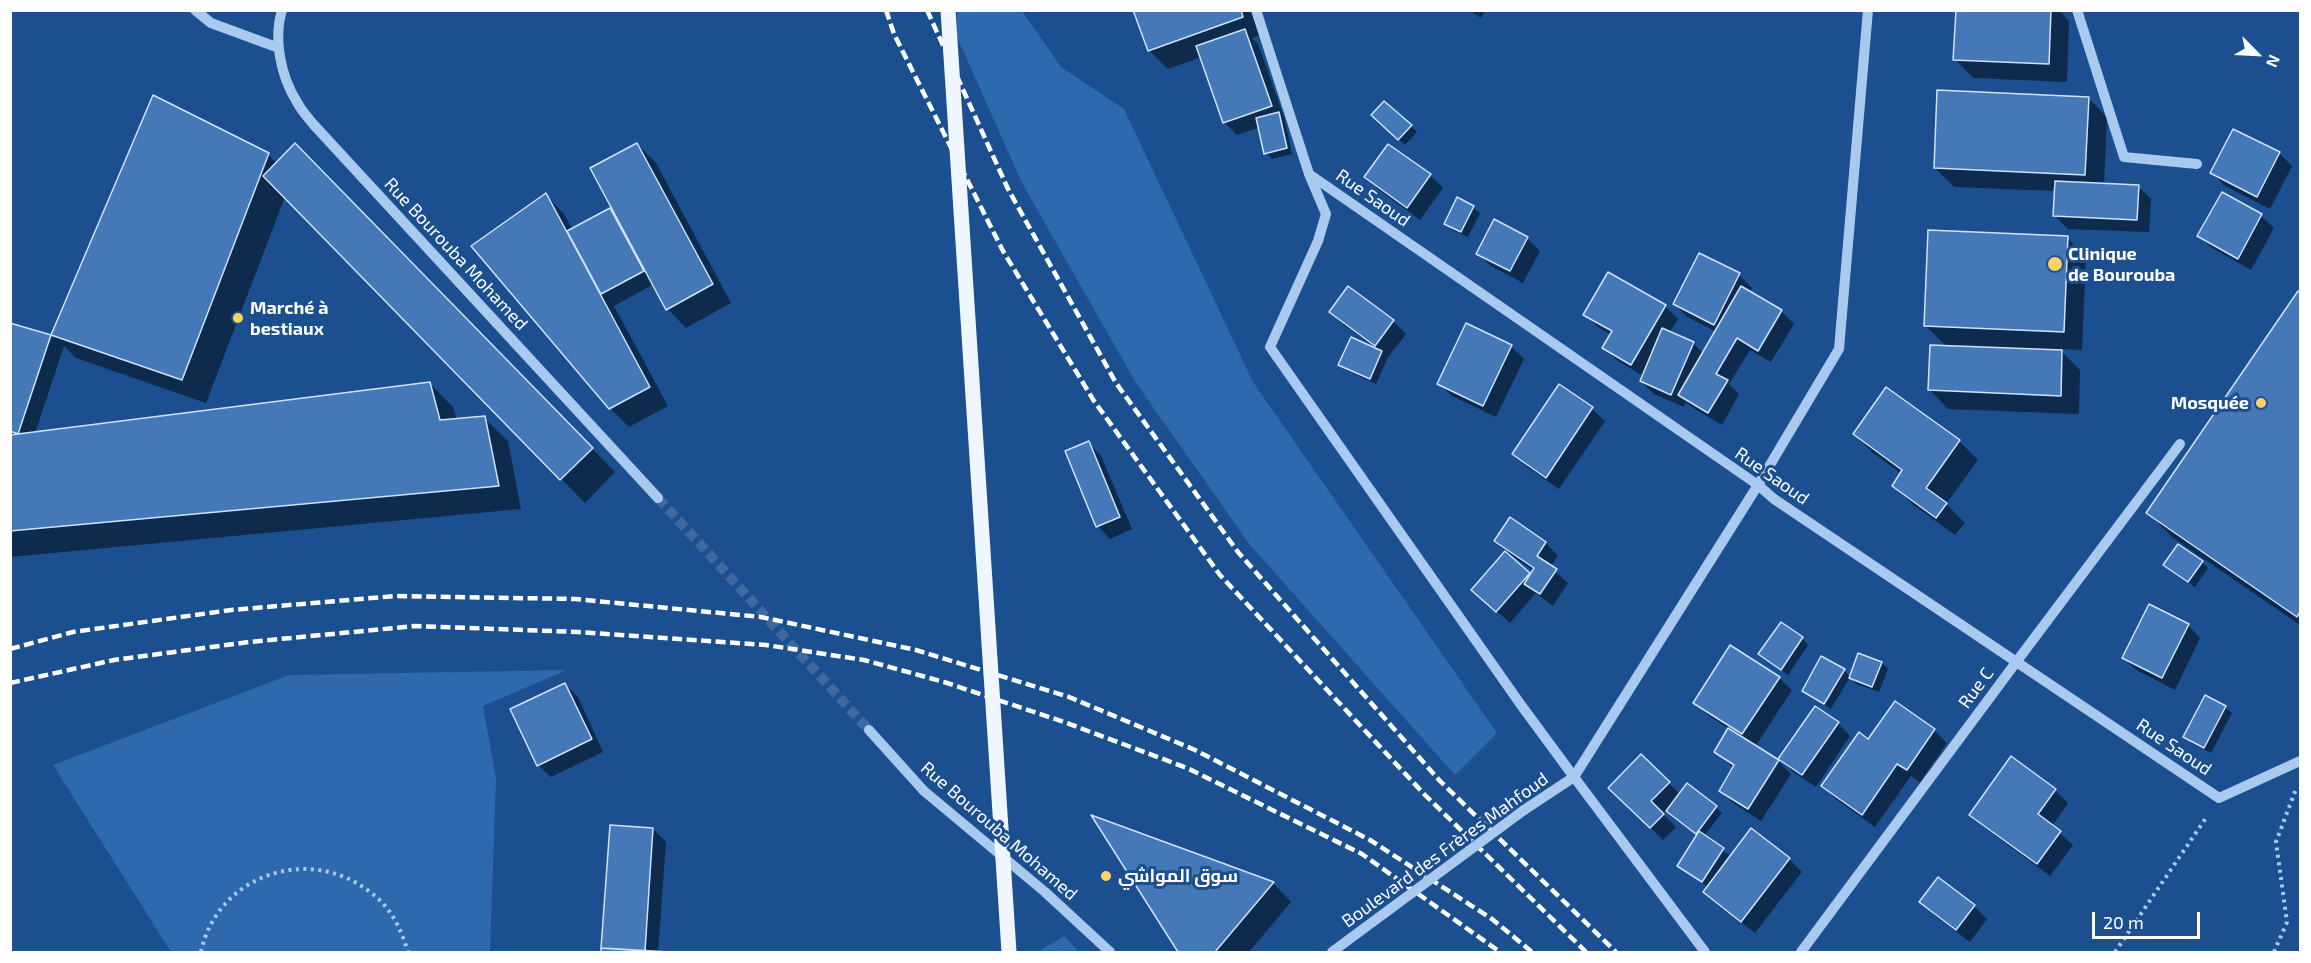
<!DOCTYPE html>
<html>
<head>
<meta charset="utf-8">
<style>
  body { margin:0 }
  #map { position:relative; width:2311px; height:963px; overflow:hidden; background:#1b4f8f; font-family:"Exo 2",sans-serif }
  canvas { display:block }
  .frame { position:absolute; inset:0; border:12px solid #fff; pointer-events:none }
  .north { position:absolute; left:2227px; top:24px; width:60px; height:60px; -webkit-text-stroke:4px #1b4f8f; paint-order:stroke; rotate:114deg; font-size:16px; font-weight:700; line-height:24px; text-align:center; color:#fff }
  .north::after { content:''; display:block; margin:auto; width:21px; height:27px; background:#fff; clip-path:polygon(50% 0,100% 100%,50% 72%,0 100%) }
  .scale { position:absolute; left:2092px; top:912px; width:108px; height:27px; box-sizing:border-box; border:3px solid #fff; border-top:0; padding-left:8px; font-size:18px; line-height:21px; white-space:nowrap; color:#fff; -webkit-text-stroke:4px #1b4f8f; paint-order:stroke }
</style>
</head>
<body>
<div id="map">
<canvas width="2311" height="963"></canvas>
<div class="frame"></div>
<div class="north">N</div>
<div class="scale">20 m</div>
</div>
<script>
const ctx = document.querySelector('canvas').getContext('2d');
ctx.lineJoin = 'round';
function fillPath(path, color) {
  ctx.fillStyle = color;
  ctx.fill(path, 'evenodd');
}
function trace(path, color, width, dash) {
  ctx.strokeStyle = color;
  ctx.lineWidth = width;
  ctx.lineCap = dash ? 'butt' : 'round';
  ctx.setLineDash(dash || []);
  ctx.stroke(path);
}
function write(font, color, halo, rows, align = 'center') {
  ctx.font = font + ' "Exo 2",Cairo,sans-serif';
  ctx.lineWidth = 6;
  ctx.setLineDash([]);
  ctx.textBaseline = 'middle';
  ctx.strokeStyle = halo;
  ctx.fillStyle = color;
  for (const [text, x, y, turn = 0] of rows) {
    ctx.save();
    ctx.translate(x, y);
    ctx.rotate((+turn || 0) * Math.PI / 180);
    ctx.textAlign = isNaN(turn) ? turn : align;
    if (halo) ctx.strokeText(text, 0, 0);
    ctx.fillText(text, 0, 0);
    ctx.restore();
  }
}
const green = new Path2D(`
  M957,11H1022L1061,67L1124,109L1253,382L1497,733L1455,775L1250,545L1136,383L1022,183L957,37Z
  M567,670L483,706L496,779L490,952H171L53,765L289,675Z
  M1064,936L1079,952H1037Z`);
const shadow = new Path2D(`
  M1135,10H1252L1261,35L1252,38L1258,44L1285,120L1292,154L1272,159L1266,153L1260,127L1237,135L1224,122L1201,57L1168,69L1149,50Z
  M1469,10H1485L1481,18Z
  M1957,10H2059L2069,21L2067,82L1973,78L1955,59Z
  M154,97L268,154L277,164L319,169L615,472L585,503L285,197L206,403L76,358L64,346L35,433L430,384L453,407L457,420L484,418L508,441L521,509L10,557V325L52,337Z
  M2088,98L2107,117L2104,185L2138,186L2151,199L2149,232L2068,229L2055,216L2056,191L1954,187L1935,168Z
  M1379,121L1411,126L1417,132L1405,145Z
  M637,144L656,163L731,303L686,328L668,309L654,284L614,306L668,406L629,427L610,408L473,246L546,195L564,214L573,230L610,210L617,218Z
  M2279,153L2292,166L2270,209L2225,186L2212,173Z
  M1430,175L1443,188L1420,220L1379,190L1366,177Z
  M2223,194L2261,216L2274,228L2251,270L2212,248L2199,236Z
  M1473,207L1480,213L1468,237L1452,230L1446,223Z
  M1527,238L1540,251L1523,283L1491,266L1478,254Z
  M2067,238L2086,256L2082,350L2059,349L2080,370L2079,414L1948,409L1930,390L1947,347L1925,325Z
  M1739,275L1752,288L1749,293L1781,311L1794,324L1771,362L1750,350L1729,384L1739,394L1722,425L1693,408L1686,402L1684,407L1654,394L1641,381L1643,376L1617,360L1604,348L1611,335L1598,327L1585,314L1665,306L1678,319L1669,333L1693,343L1704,354L1717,332L1687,317L1675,304Z
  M2298,293L2300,295V625L2172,537L2148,513Z
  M1331,312L1393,321L1406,334L1388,357L1376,384L1346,370L1339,364L1376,348L1344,325Z
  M1511,346L1524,359L1496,417L1452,396L1439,383Z
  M1560,386L1592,409L1605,421L1559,489L1527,467L1514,454Z
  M1887,389L1959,441L1978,460L1946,504L1965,523L1955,535L1912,504L1894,485L1902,474L1873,453L1854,434Z
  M1088,443L1101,456L1132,529L1110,539L1098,526Z
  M1510,520L1546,543L1558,556L1550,567L1568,583L1553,606L1536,593L1510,623L1473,590L1506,551L1496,541ZM1509,554L1534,571L1531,576L1508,555Z
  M2202,562L2208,568L2195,587L2165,565Z
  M2188,625L2200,638L2175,690L2136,670L2124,658Z
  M1802,638L1808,645L1788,675L1760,654Z
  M1882,663L1888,669L1879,692L1856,684L1850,677L1831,709L1810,696L1804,690L1844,670L1850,677Z
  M1779,678L1792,690L1755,747L1778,761L1791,774L1761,821L1733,803L1720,790L1734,768L1715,752L1729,729L1708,715L1695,702Z
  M565,684L578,697L603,752L551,777L538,765Z
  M2205,697L2225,707L2232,713L2211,753L2191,743L2185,737Z
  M1895,703L1934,730L1947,743L1920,782L1911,776L1875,827L1836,799L1823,786L1869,741Z
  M1838,723L1850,736L1816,787L1793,772L1780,759Z
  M1641,756L1681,795L1716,807L1722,813L1704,836L1729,855L1724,863L1789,859L1802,872L1755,933L1718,905L1705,892L1708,887L1679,865L1698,835L1667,810L1663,814L1676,827L1663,840L1610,788Z
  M2012,759L2055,790L2068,803L2052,826L2073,845L2050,876L1984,827L1971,815Z
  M1095,818L1273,883L1291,902L1249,952H1180Z
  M612,827L653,829L666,842L658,952H603Z
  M1938,879L1974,906L1987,919L1970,942L1934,915L1921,902Z`);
const building = new Path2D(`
  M1133,10H1241L1243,17L1148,51Z
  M1956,10H2051L2049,64L1953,60Z
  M1245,29L1272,106L1223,123L1196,46Z
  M1937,90L2089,97L2085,175L1934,168Z
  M153,95L269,153L182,380L51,335Z
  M1384,101L1412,125L1398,140L1371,115Z
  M1279,112L1287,148L1264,154L1256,118Z
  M2233,129L2280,152L2257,197L2210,173Z
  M295,143L593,448L560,480L263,176Z
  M637,143L713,284L666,310L590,168Z
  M1388,144L1431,174L1407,208L1364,177Z
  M2055,181L2139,185L2137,220L2053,216Z
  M2222,192L2262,214L2238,259L2197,236Z
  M546,193L650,387L609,409L471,246Z
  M1457,197L1474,206L1461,232L1444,224Z
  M610,208L644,271L601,294L567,231Z
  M1494,219L1528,237L1510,271L1476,254Z
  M1928,230L2068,236L2064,332L1924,326Z
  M1699,253L1740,273L1714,325L1673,304Z
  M1608,272L1666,305L1631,365L1602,348L1612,331L1583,315Z
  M1348,286L1394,320L1375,346L1329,312Z
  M1741,286L1782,310L1758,351L1737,338L1716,374L1728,380L1708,413L1678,395Z
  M2298,291L2300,293V612L2297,617L2146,513Z
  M10,323L51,335L18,434L10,431Z
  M1466,323L1512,345L1483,406L1437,384Z
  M1662,328L1694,342L1671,395L1640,381Z
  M1351,337L1382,351L1370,379L1338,365Z
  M1930,345L2062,350L2061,396L1928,390Z
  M430,382L440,420L485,416L499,486L10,531V435Z
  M1559,384L1593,407L1546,478L1512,454Z
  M1886,387L1960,440L1926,488L1947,503L1936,518L1892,486L1902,470L1853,434Z
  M1089,441L1120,517L1096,527L1065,451Z
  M1510,517L1546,542L1537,556L1557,569L1540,594L1524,584L1534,568L1494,541Z
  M2178,544L2203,561L2188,582L2163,565Z
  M1505,551L1530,573L1496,612L1471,590Z
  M2149,604L2189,624L2162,678L2122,658Z
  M1781,622L1803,637L1781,670L1758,654Z
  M1730,645L1780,677L1742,734L1693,703Z
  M1858,653L1882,662L1872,687L1849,678Z
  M1821,656L1845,669L1824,704L1802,691Z
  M565,683L592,739L537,766L510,709Z
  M2205,695L2226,706L2204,748L2183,737Z
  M1895,701L1935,729L1907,770L1897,764L1862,815L1821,786L1859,732L1868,739Z
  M1815,706L1839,722L1802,775L1778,759Z
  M1728,728L1779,760L1748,809L1719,791L1734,765L1714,752Z
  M1641,754L1670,782L1651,801L1664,814L1650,828L1608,788Z
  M2011,756L2056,789L2038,814L2061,831L2037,864L1969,815Z
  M1687,783L1717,806L1696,834L1666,811Z
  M1091,815L1274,882L1215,952H1178Z
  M610,825L653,828L645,951L601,948Z
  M1751,828L1790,858L1741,922L1703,892Z
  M1699,831L1724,848L1702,882L1677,866Z
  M1938,877L1975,905L1956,930L1919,902Z
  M601,948L670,952H601Z`);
const minorTunnel = new Path2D(`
  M658,498L869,730`);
const path = new Path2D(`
  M201,952C217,875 309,844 370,892C391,907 401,929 408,952
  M2115,952L2206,818
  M2274,952L2287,922L2276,842L2296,789`);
const minor = new Path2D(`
  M195,10L211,23L279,48
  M282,10C273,39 281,77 297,102C301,110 308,118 314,125L658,498
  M1256,10L1309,174L1326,214L1318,241L1270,347L1521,705L1574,777L1758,485L1839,349L1868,10
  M2077,10L2124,157L2197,164
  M1309,174L1758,485L1774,499L2219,798L2300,761
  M869,730L924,791L1045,892L1110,952
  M1524,810L1574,777L1705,952
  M1801,952L2017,661L2180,444`);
const rail = new Path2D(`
  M886,10L894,34L1003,251L1094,401L1220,575L1425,795L1586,952
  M927,10L1008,189L1116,383L1238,552L1440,781L1616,952
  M10,649L73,632L231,610L396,596L575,599L761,617L916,650L1069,697L1195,750L1370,840L1492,919L1532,952
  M10,683L114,660L249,642L415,626L578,632L766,645L864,660L944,682L1064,722L1187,768L1362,854L1500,952`);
const minorBridge = new Path2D(`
  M1332,952L1524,810`);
const majorBridge = new Path2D(`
  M948,10L1009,952`);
const markers = [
  [2055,264,8,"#ffd166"],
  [238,318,6,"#ffd166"],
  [2261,403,6,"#ffd166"],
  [1106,876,6,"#ffd166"]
];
const streetNames = [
  ["Rue Saoud",1373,198,35],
  ["Rue Bourouba Mohamed",456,254,47],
  ["Rue Saoud",1772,476,35],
  ["Rue C",1976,688,-54],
  ["Rue Saoud",2174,747,34],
  ["Rue Bourouba Mohamed",999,831,41],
  ["Boulevard des Frères Mahfoud",1445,850,-36]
];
const poiNames = [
  ["Clinique",2068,254],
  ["de Bourouba",2068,275],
  ["Marché à",250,308],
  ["bestiaux",250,329],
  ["Mosquée",2249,403,"right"],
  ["سوق المواشي",1118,876]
];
fillPath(green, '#2e69ad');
fillPath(shadow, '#0007');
fillPath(building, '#4478b7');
trace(building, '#cfe3fa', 1.5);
trace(minorTunnel, '#3d69a0', 10, [10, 5]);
trace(path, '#a9c9ee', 4, [3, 4.5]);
trace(minor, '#a9c9ee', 10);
trace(rail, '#fff', 4.5, [10, 4.5]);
trace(minorBridge, '#a9c9ee', 10);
trace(majorBridge, '#f0f6ff', 15);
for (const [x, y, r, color] of markers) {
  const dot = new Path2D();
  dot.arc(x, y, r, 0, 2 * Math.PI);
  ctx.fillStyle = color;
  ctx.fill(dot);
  trace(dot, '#1b4f8f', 2);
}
write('18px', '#fff', '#1b4f8f', streetNames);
write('bold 18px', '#fff', '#1b4f8f', poiNames, 'left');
</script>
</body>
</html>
